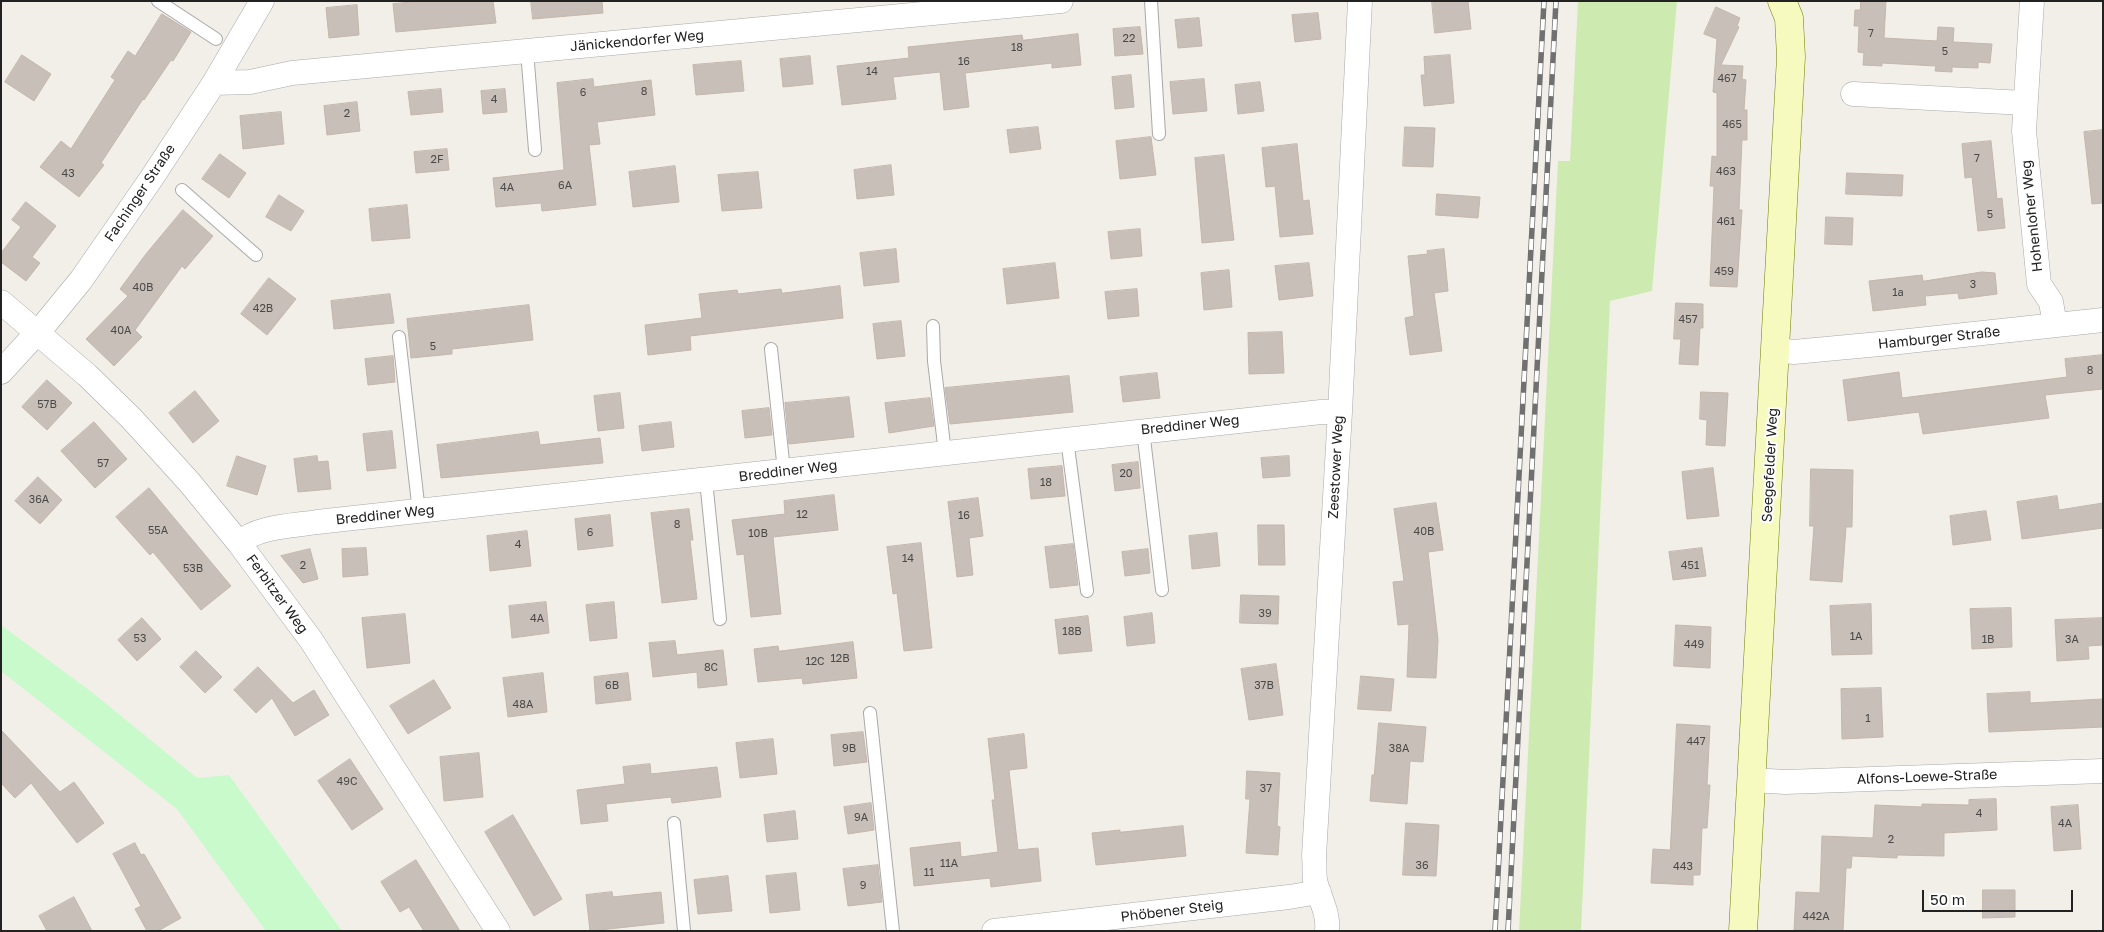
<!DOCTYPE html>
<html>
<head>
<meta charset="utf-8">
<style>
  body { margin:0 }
  #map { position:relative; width:2104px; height:932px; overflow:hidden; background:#f2efe9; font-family:"Golos Text",sans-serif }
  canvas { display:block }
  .frame { position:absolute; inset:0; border:2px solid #222; pointer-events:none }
  .scale { position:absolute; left:1922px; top:890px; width:151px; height:22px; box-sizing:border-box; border:2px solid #222; border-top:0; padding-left:6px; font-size:15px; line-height:18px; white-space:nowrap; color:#222; -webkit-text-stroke:4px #fff; paint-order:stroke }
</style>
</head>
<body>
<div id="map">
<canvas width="2104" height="932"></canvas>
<div class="frame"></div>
<div class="scale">50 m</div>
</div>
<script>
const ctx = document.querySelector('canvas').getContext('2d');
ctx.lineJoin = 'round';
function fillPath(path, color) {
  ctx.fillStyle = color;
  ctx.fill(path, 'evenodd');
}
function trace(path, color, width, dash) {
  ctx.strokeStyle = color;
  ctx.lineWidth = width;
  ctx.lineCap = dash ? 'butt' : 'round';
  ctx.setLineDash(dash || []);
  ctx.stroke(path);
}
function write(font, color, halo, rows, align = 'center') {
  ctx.font = font + ' "Golos Text",sans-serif';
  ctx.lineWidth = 4;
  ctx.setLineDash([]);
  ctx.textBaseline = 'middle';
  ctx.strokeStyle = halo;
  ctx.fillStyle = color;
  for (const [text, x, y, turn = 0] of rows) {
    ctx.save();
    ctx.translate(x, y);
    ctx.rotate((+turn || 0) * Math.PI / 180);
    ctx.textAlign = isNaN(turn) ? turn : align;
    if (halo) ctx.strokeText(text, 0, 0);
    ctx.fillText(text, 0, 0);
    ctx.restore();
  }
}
const grass = new Path2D(`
  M1578,1H1677L1652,291L1610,301L1581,931H1519L1558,161H1570Z`);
const park = new Path2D(`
  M1,625L93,693L197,778L229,775L342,931H266L177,809L1,671Z`);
const building = new Path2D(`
  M424,1H493L496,23L396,32L393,4Z
  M531,1H602L603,13L533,19Z
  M1432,1H1468L1471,29L1435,33Z
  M1861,1H1886L1884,38L1937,41L1938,27L1954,28L1953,42L1992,44L1990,63L1978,62V68L1952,67V72L1935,71L1936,66L1882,63V66L1863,65L1864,53L1858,52L1859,26H1854L1855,10H1860Z
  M357,5L359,35L329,38L326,8Z
  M1716,7L1740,18L1737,26L1739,27L1721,65L1743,66L1742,79L1746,80L1744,110H1747V140H1742L1739,210H1742L1737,287L1710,286L1714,186H1710L1712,156L1717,157V93L1713,92L1717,39L1704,34Z
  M1318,13L1321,39L1295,42L1292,15Z
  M162,14L191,32L173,61L171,60L144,100L143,99L101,163L104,165L79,197L40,167L61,141L71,149L115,80L111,77L128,51L135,56Z
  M1199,18L1202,46L1178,48L1175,20Z
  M1140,27L1143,54L1115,56L1113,29Z
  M1078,34L1081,65L1052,68V63L965,73L969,107L944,110L940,72L893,77L896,99L842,105L837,66L909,58L908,47L1022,35L1023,40Z
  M22,55L51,74L34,101L5,82Z
  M1450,55L1454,103L1424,106L1421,75H1425L1424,57Z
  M810,56L813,84L783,87L780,59Z
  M741,61L744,91L696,95L693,65Z
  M1131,75L1134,107L1115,109L1112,77Z
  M593,79L594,87L651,80L655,115L597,122L600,144L589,145L596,205L542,211L541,203L496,207L493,178L564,170L557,83Z
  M1204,79L1207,111L1173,114L1170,82Z
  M1260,82L1264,111L1238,114L1235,85Z
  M441,89L443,112L411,115L408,92Z
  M505,89L507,112L483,114L481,91Z
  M357,102L360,131L327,135L324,106Z
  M281,112L284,144L243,149L240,116Z
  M1038,127L1041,149L1010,153L1007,130Z
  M1405,127L1435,128L1433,167L1403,166Z
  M2103,130V203L2092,204L2084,132Z
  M1151,137L1156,175L1120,179L1116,141Z
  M1991,141L1997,199L2002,198L2005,228L1978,231L1972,177L1965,178L1962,144Z
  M1297,144L1303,201L1309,200L1313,234L1280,237L1275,186L1266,187L1262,148Z
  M447,149L449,170L416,173L414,152Z
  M220,154L246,173L229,198L202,179Z
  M1224,155L1234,240L1202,243L1195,158Z
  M891,165L894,195L857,199L854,170Z
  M675,166L679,202L633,207L629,172Z
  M758,172L762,208L722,211L718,175Z
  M1847,173L1903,175L1902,196L1846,194Z
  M1437,194L1480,197L1478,218L1436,215Z
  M279,195L304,211L291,231L266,217Z
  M26,202L56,226L32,257L40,263L26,281L1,262V253L21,227L12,220Z
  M407,205L410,238L372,241L369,209Z
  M183,210L213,236L185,269L182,266L135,330L142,337L114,366L86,339L128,296L120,289L146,254Z
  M1826,217L1853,218L1852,245L1825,244Z
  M1140,229L1142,256L1111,259L1108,232Z
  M896,249L899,282L864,286L860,253Z
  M1444,249L1448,291L1434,293L1442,351L1410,355L1405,318L1414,316L1408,256L1428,254L1427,251Z
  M1055,263L1059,298L1007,304L1003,269Z
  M1309,263L1313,296L1279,300L1275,266Z
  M1229,270L1232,307L1204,310L1201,273Z
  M1982,272L1995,273L1997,294L1959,299L1958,293L1925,296L1926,305L1873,311L1869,281L1922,275L1923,281Z
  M269,278L296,299L267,335L241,314Z
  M840,286L843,318L690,336L691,350L648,355L645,325L702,318L699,294L737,290L738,294L781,289L782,293Z
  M1137,289L1139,316L1108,319L1105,292Z
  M390,294L394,323L334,329L331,301Z
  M1676,303L1703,304V328H1700L1698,365L1679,364L1681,339H1674Z
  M529,305L533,340L452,349V354L411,358L407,319Z
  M901,321L905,356L877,359L873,324Z
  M1282,332L1284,373L1249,374L1248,333Z
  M2103,355V389L2045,395L2049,418L1923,434L1919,412L1848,421L1843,380L1899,372L1902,398L2067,377L2065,359Z
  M393,356L395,382L368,385L365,359Z
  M1157,373L1160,398L1123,402L1120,377Z
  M1069,376L1073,412L950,424L945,388Z
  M47,380L72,403L47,430L22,407Z
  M195,391L219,421L193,443L169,413Z
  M1701,392L1728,393L1725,446L1706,445L1707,420L1700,419Z
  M620,393L624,428L598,431L594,396Z
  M849,397L854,437L789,444L785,403Z
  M930,398L934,426L889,433L885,403Z
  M769,408L772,435L745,438L742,411Z
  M94,422L127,459L95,488L61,451Z
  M671,422L674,447L642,451L639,426Z
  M392,431L396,468L367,471L363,434Z
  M538,432L540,445L600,438L603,463L441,478L437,445Z
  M237,456L266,466L257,495L227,486Z
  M317,456L318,462L328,461L331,489L298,492L294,459Z
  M1289,456L1290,476L1263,478L1261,458Z
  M1138,462L1140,488L1115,491L1112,465Z
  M1062,466L1065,496L1031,499L1028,469Z
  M1713,468L1719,516L1687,519L1682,472Z
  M1811,469L1853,470L1852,527H1846L1842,582L1810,580L1814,526H1810Z
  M38,477L62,500L40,524L15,501Z
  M149,488L231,586L201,610L153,552L150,555L116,517Z
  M834,495L838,530L773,537L781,614L751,617L744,554L737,555L732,520L785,514L784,501Z
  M2057,496L2059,510L2103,503V528L2022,539L2017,502Z
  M978,498L983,536L969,538L973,575L957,577L948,502Z
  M1436,503L1443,550L1428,552L1438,640L1436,678L1407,677L1409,624L1398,625L1393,582L1404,581L1394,509Z
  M689,509L693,540H690L697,599L662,603L651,513Z
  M1986,511L1991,540L1953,545L1950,516Z
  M610,515L613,546L578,550L575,519Z
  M1258,525H1284L1285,565H1259Z
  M527,531L531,566L490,571L487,536Z
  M1217,533L1220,566L1192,569L1189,536Z
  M921,543L932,648L904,651L897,593L893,594L887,547Z
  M1073,544L1078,585L1050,588L1045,547Z
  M366,548L368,575L343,577L342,549Z
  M1702,548L1706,576L1673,580L1669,552Z
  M310,549L318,579L303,583L281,556Z
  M1148,549L1150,573L1125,576L1122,552Z
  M1241,595L1279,596L1278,624L1240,623Z
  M546,602L549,633L512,638L509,606Z
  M614,602L617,638L590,641L586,605Z
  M1871,604L1872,654L1832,655L1830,606Z
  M2011,608L2012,647L1972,649L1970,609Z
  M1152,613L1155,643L1127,646L1124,617Z
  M405,614L410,663L367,668L362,618Z
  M1088,616L1092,651L1059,654L1055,620Z
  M142,618L161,639L137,661L118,640Z
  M2103,618V645L2088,646L2089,659L2057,661L2055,620Z
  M1676,625L1711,627L1710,668L1674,666Z
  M675,641L677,655L723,650L727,685L698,688L697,672L653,677L649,643Z
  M853,642L857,678L803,684L802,678L758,682L754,649L778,646L779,651Z
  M196,651L222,677L205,693L180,667Z
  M1276,664L1283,715L1249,720L1241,669Z
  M258,667L293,703L314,690L329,715L295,736L272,698L256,713L234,690Z
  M543,673L547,712L508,717L503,678Z
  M628,673L631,700L596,704L594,677Z
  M1361,676L1394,679L1391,711L1358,709Z
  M434,680L451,708L408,734L390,706Z
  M1881,688L1883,737L1842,739L1841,689Z
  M2030,692V703L2103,699V727L1989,732L1987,694Z
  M1379,723L1426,727L1423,762L1410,761L1407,804L1370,801L1372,775H1374Z
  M1677,724L1710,726L1707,785H1710L1707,828H1702L1700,875H1693V885L1651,883L1653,849L1670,850Z
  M1,730L60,792L74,782L104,823L77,843L31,783L15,798L1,783Z
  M863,732L867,762L834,766L831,735Z
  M1024,734L1027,768L1009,770L1018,850L1038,848L1041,881L991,887L990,878L914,886L910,848L960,842L961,857L998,852L992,800H995L988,739Z
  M773,739L777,774L740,778L736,743Z
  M479,753L483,797L444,801L440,757Z
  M350,759L383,809L352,830L318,781Z
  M650,764L651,774L717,767L721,797L672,803L671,797L606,804L608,821L581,824L577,790L625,784L623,767Z
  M1247,771L1280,773L1277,826L1280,827L1278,855L1246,853L1250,799H1246Z
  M1996,799L1997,830L1944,833V856L1897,855V858L1852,856L1851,868H1846L1843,931L1794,930L1796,892L1820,893L1822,836L1873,838L1875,805L1922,807V804L1969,805V800Z
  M871,803L874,830L848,834L844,807Z
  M2078,805L2081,849L2054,851L2051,807Z
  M795,811L798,839L767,842L764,815Z
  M513,815L562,899L534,916L485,832Z
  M1406,823L1439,825L1436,876L1403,875Z
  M1183,826L1186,856L1096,865L1092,833L1120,830V832Z
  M135,843L141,855L144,854L181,918L158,931H147L135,909L141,906L113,854Z
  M416,860L444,905L460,931H424L409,907L400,912L381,882Z
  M878,865L882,902L848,906L843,869Z
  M796,873L800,910L770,913L766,876Z
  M728,876L732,911L698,914L694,880Z
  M1983,890H2015V917L1983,918Z
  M612,892L613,897L661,892L664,923L590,931L586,895Z
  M74,897L92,931H47L39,916Z`);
const lane = new Path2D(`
  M158,1L216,39
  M1151,1L1159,134
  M527,51L535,150
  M182,190L256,255
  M933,326L934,361L945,453
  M399,337L419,512
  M771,349L784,471
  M1143,430L1162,590
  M1067,439L1087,591
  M706,480L720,619
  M870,713L893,931
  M674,823L684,931`);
const street = new Path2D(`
  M2032,1L2024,131L2039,284L2051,302L2055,325
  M214,83L250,82L292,73L527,51L1061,1
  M1853,94L2025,103
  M1,302L87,375L132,419L190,483L239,543L311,640L498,931
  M1776,350L1794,352L1890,343L2103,320
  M1,372L45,324L81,280L151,179L214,83L262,1
  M239,543C258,526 293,526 317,522L1321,412H1340
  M1752,780L1785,782L2103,771
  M994,931L1289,897L1319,892
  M1327,931C1329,912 1319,898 1315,880C1314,872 1315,864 1314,856L1340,412L1360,1`);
const secondary = new Path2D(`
  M1743,931L1791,57L1789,18L1782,1`);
const rail = new Path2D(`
  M1495,931L1544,1
  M1508,931L1556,1`);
const numberNames = [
  ["7",1871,34],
  ["22",1129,39],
  ["18",1017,48],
  ["5",1945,52],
  ["16",964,62],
  ["14",872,72],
  ["467",1727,79],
  ["8",644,92],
  ["6",583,93],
  ["4",494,100],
  ["2",347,114],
  ["465",1732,125],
  ["7",1977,159],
  ["2F",437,160],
  ["463",1726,172],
  ["43",68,174],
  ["6A",565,186],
  ["4A",507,188],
  ["5",1990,215],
  ["461",1726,222],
  ["459",1724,272],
  ["3",1973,285],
  ["40B",143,288],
  ["1a",1898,293],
  ["42B",263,309],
  ["457",1688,320],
  ["40A",121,331],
  ["5",433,347],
  ["8",2090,371],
  ["57B",47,405],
  ["57",103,464],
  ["20",1126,474],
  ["18",1046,483],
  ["36A",39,500],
  ["12",802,515],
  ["16",964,516],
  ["8",677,525],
  ["55A",158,531],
  ["40B",1424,532],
  ["6",590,533],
  ["10B",758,534],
  ["4",518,545],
  ["14",908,559],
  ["2",303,566],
  ["451",1690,566],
  ["53B",193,569],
  ["39",1265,614],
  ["4A",537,619],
  ["18B",1072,632],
  ["1A",1856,637],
  ["53",140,639],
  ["1B",1988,640],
  ["3A",2072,640],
  ["449",1694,645],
  ["12B",840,659],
  ["12C",815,662],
  ["8C",711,668],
  ["6B",612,686],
  ["37B",1264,686],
  ["48A",523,705],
  ["1",1868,719],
  ["447",1696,742],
  ["9B",849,749],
  ["38A",1399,749],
  ["49C",347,782],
  ["37",1266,789],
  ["4",1979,814],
  ["9A",861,818],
  ["4A",2065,824],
  ["2",1891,840],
  ["11A",949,864],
  ["36",1422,866],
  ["443",1683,867],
  ["11",929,873],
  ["9",863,886],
  ["442A",1816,917]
];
const streetNames = [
  ["Jänickendorfer Weg",637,41,-5],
  ["Fachinger Straße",140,193,-56],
  ["Hohenloher Weg",2032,216,-96],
  ["Hamburger Straße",1939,338,-6],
  ["Breddiner Weg",1190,425,-6],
  ["Seegefelder Weg",1770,465,-87],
  ["Zeestower Weg",1336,467,-87],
  ["Breddiner Weg",788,471,-7],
  ["Breddiner Weg",385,515,-6],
  ["Ferbitzer Weg",277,594,54],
  ["Alfons-Loewe-Straße",1927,777,-2],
  ["Phöbener Steig",1172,911,-7]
];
fillPath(grass, '#cdebb0');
fillPath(park, '#c8facc');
fillPath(building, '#c7bfb8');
trace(building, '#c4b6ab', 1);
trace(lane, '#a9a9a9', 14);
trace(street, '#a9a9a9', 25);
trace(secondary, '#707d05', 29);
trace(lane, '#fff', 12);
trace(street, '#fff', 24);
trace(secondary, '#f7fabf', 28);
trace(rail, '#707070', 5.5);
trace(rail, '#fff', 4, [11]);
write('11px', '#4b4948', null, numberNames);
write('14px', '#222', '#fff', streetNames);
</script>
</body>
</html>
